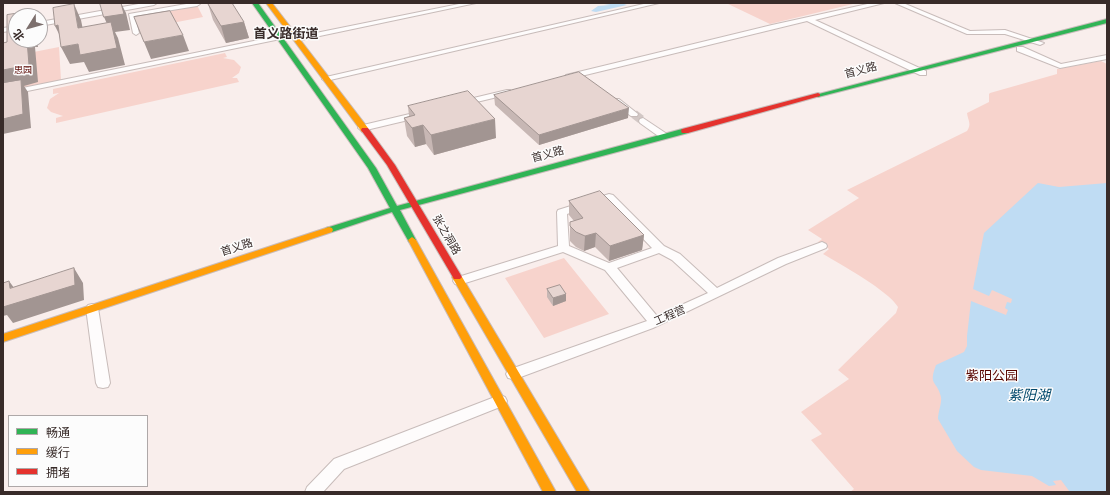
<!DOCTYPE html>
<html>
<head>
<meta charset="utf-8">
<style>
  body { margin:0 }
  #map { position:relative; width:1110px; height:495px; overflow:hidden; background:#f9eeec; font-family:"DejaVu Sans","Noto Sans SC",sans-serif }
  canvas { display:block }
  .frame { position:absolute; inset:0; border:4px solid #382b29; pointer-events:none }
  .legend { position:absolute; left:8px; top:415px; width:140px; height:72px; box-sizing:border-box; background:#fcfcfc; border:1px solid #aea8a8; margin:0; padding:5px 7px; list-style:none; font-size:12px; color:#382b29 }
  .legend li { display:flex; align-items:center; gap:8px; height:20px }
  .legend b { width:20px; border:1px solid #aea8a8 }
  .north { position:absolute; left:8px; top:8px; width:40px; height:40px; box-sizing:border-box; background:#fcfcfc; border:1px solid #aea8a8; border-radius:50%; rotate:233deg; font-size:11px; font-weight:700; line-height:16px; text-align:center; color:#382b29 }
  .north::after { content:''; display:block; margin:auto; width:14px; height:18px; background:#7c6f6d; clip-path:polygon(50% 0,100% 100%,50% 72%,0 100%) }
</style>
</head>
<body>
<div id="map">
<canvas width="1110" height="495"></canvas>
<div class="frame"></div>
<ul class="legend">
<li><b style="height:5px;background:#30b455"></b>畅通</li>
<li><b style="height:5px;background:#ff9f0a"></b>缓行</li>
<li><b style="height:5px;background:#e5322d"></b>拥堵</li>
</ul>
<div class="north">北</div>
</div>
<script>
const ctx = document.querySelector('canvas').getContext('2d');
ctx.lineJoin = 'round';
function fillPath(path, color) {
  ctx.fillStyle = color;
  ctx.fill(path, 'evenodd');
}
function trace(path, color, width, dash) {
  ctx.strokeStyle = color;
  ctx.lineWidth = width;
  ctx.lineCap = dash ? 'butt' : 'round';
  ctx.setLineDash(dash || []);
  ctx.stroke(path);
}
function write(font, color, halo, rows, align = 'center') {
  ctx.font = font + ' "DejaVu Sans","Noto Sans SC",sans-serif';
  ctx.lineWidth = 3;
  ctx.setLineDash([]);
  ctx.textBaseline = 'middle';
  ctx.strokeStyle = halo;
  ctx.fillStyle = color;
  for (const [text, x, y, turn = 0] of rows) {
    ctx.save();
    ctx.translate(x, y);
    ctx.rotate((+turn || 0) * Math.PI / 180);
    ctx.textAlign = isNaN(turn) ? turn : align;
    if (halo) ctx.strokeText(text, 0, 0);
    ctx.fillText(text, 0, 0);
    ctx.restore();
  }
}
const green = new Path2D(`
  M726,3H857L770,24Z
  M197,5L203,17L167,24L162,11Z
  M59,47L61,80L3,92V58Z
  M225,53L227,57L223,58L234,60L241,67L239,73L232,78H237L239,82L56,123V118L63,116L51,112L47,108L50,99L59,93L53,94V89Z
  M1101,61L1107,64V492H850L854,489L811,440L822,434L801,412L849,379L838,370L896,313L898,307C889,291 840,264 823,254L829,249L818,242L822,239L808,230L859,198L847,190L967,131C972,124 968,121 967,113L989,102V94L990,93L1057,74V69Z
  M564,258L609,314L544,338L505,278Z`);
const water = new Path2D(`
  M598,3H621L627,5L596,12L591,11L598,6L610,5Z
  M1038,183L1059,187L1107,183V492H1070L1061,480L1053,481L1056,485L1049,486L1032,476L981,470L974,467L957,451L938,419C938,412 942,403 941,397C937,380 928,386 936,365L964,352L967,346V336L971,301L1006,315L1008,310L1005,308L1007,302L1011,303L1012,299L992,290L989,296L973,289L984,233Z`);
const streetTunnel = new Path2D(`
  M634,114L643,121`);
const street = new Path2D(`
  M144,3H157L154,5L40,26V22Z
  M192,3L200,4L197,6L135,16L139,33L136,35L133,33L129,14Z
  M464,3H476L296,41L293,39L296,37Z
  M648,3H659L326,81L322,79L326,77Z
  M872,3H884L815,20L926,71V75H920L807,21L569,79L565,77L566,75L772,25Z
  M895,3H903L970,31L1005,30L1044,43L1040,45L1005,34H967Z
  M16,26V30L3,32V28Z
  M293,33L296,35L295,36L3,96V92Z
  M1017,47H1023L1061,64L1107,55V59L1060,68L1017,51Z
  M507,90H510V94L464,105L460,103L461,101Z
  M613,99H619L638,114L637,116H631L613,103Z
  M418,112L421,113L422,115L421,117L362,131L358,128L359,126Z
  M643,118L667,134L668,136L667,138H661L640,123L639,121L640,119Z
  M609,194L613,195L664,246L680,254L717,288L778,258L822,242L826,244L827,246L826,248L786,264L653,328L518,378L513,379L508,378L506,374L508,370L647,321L605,270L563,252L459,285L455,284L453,281L455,278L558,246L557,212L558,210ZM607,201L652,248L609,263L569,246L567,214ZM659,253L672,260L708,293L657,316L617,268Z
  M92,304L96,305L98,308L110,383L108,387L103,388L98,387L96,383L86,308L88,305Z
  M500,395L505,397L507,401L505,405L344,469L323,492H305L307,487L334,459Z`);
const fast = new Path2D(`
  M252,3H258L376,168L397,206L682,129H688L689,131L688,133L400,210L416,240L415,242H409L392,212L332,232H326L325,230L326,228L390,208L368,168Z
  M1107,19V23L818,97L815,95Z`);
const slow = new Path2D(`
  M266,3H272L368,128V132H362Z
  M329,227L332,228L333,230L332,232L3,342V334Z
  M412,237L416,240L556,492H543L408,240Z
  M457,274L462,277L590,492H577L452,277Z`);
const jam = new Path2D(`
  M818,93L820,94V96L688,133H682L681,131L682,129Z
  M362,128H368L395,165L462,277L460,279H454L387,165L361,130Z`);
const wall = new Path2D(`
  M208,4L244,22L249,38L226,43L213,20Z
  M494,95L628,118L539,145L495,105Z
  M408,106L496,138L434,155L426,144L415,147L407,136L404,118L409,116Z
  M569,201L644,235L642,250L609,261L595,247L584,251L576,247L570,241V222L574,221L569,215Z
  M547,289L566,301L553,306L547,297Z`);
const shadedWall = new Path2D(`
  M121,3L126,13L130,30L115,32L118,38L125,65L89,72L84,62L70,64L61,47L78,44L111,33L104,17Z
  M74,4L81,20L86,45L78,28Z
  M244,22L249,38L226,43L221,26Z
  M58,25L63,42L55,26Z
  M183,35L189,51L151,59L144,42Z
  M27,40H37L38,47H35L38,82L24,86L28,92L31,128L3,134V119L8,89L3,81V70Z
  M629,108L628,118L539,145V135Z
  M495,119L496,138L434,155L431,135Z
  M423,125L426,144L415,147L412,128Z
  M596,233L595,247L584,251L585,236Z
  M644,235L642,250L609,261L610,246Z
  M74,268L83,283L84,300L13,323L7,315L3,316V300L10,288L9,281L20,296Z
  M566,294V301L553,306V298Z`);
const building = new Path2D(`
  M100,3H121L124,14L104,17Z
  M212,3H232L244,22L221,26L208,4Z
  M74,4L78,28L111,22L117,48L80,55L78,44L61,47L58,25L55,26L53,8Z
  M170,11L183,35L144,42L134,17Z
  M28,12V16H16V40H27L29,65L3,70V43L7,42V15Z
  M579,72L629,108L539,135L494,95Z
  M21,80L23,114L3,119V83Z
  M468,91L495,119L431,135L423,125L412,128L404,118L415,115L408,106Z
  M600,191L644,235L610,246L596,233L585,236L576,232L570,226V222L583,218L569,201Z
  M74,268L75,285L3,307V283L9,281L10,288Z
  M560,285L566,294L553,298L547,289Z`);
const farParknames = [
  ["思园",23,71]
];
const streetNames = [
  ["首义路",861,71,-15],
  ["首义路",548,155,-15],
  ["张之洞路",446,235,60],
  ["首义路",237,248,-18],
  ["工程营",670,316,-24]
];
const farDistrictnames = [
  ["首义路街道",286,35]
];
const nearParknames = [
  ["紫阳公园",992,377]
];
const nearWaternames = [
  ["紫阳湖",1029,396]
];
fillPath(green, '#f7d3cc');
fillPath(water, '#bfdcf3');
trace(streetTunnel, '#d2c7c5', 9, [9, 4.5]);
trace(street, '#c8bcba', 2);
trace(fast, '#c8bcba', 2);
trace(slow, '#c8bcba', 2);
trace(jam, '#c8bcba', 2);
fillPath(street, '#fefcfc');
fillPath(fast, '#30b455');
fillPath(slow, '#ff9f0a');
fillPath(jam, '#e5322d');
fillPath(wall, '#c7b7b4');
fillPath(shadedWall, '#a29592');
fillPath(building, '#e7d5d1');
trace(building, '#a29592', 1);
write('9px', '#580600', '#fcfcfc', farParknames);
write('11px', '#382b29', '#fcfcfc', streetNames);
write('bold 13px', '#382b29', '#fcfcfc', farDistrictnames);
write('13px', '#580600', '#fcfcfc', nearParknames);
write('italic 14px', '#01486b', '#fcfcfc', nearWaternames);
</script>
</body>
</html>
